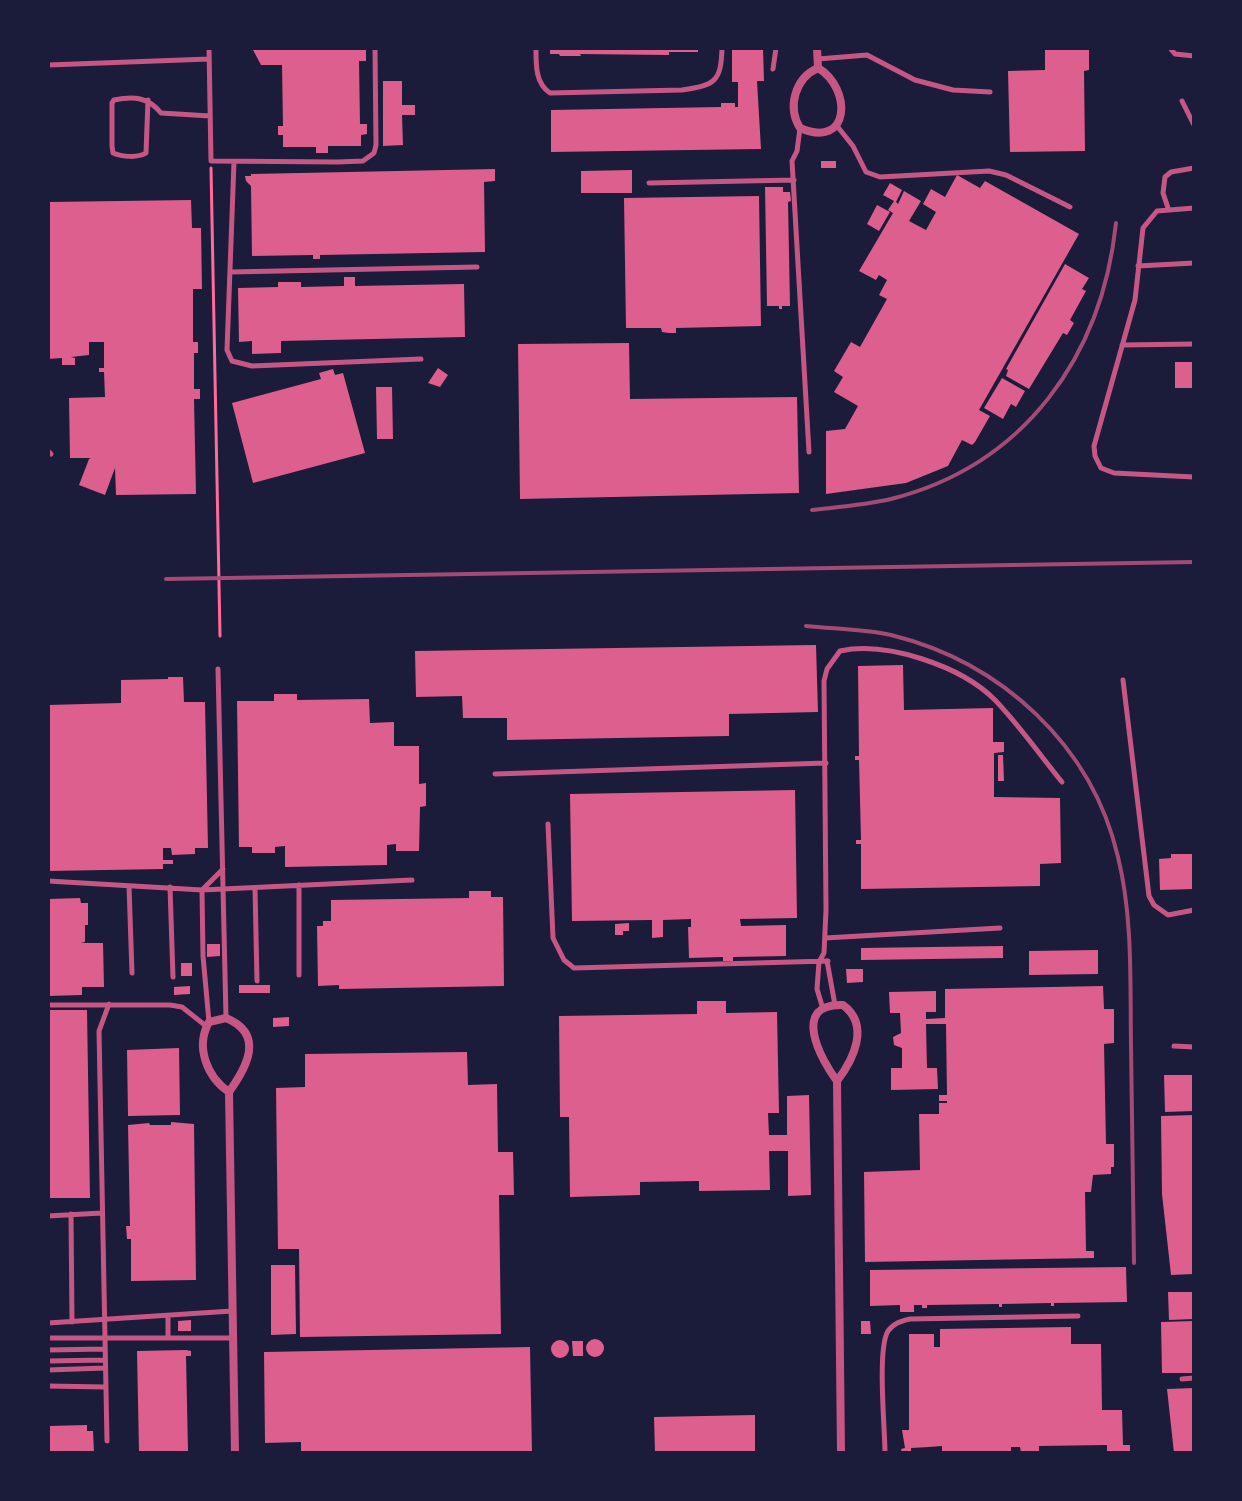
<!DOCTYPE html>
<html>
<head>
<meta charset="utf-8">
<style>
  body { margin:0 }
  #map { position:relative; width:1242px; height:1501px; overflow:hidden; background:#1b1b3a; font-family:"Nunito Sans",sans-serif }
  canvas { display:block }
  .frame { position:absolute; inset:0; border:50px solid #1b1b3a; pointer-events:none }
</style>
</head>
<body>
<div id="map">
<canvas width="1242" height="1501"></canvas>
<div class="frame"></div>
</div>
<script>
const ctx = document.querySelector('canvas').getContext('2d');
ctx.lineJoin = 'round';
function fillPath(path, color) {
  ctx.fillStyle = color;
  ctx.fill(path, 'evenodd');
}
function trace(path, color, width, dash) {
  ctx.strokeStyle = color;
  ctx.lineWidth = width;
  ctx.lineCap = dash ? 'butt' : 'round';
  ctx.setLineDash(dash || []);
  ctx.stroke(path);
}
const building = new Path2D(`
  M252,48H359V50H366V61H359L360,124H367V134L361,135V146H328V153H316V147H283V135H278V126H283L282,65H261Z
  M550,48H698V52H669V55L580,54L581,56H560L559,54H550Z
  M732,48H763L764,81H757L761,149L551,152V110L721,107V103H735V107H738V82H732Z
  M1045,48H1089V70L1084,71L1085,151L1010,152L1008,71L1045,70Z
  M383,81H402V105H415V115H402L403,145L383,146Z
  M821,161H836V168H821Z
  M495,169V181L484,182L485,252L320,255V259H313V255L252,256L251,186L246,181L245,176H251V174Z
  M632,170V193H581V171Z
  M957,175L980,188L985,181L1079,234L979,410L990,416L975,442L972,445L962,440L948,466L906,483L826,494V431L845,429L858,406L834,392L843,377L834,371L851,342L860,347L887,299L879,295L887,280L879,275L876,280L859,271L893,213L888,210L894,201L883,195L890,183L902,190L896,202L898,204L904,191L921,201L909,221L926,230L936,212L923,204L931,189L945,197Z
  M765,187H783V192H790L791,201L788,202L790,306H782V309H779V306H767Z
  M759,196L761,326L676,328V333H669L662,332L661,328H626L624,198Z
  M191,200L192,228H201L202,289H193V342H198V353H194V389H200V399H194L196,494L116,495L115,468L105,495L79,485L89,459L91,458H70L69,398L105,397L104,372H99V368H104V342H89V355L71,357L75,358V365H62V358L48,359V202Z
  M877,205L890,212L879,231L867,224Z
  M1065,264L1089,278L1082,289L1086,291L1070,320L1074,323L1067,335L1063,333L1029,389L1006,376L1008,370L1006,369Z
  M344,277H355V286L464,284L465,337L281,341V353L252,354V341L239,342L238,288L278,287V282H301V287L344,286Z
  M629,343L630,399L797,397L799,493L520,499L518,344Z
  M1175,362H1194V388H1175Z
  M438,368L448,375L440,387L428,383Z
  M333,369L335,375L343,373L365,453L253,483L232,403L321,379L319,373Z
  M1002,378L1025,391L1016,407L1011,404L1003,419L984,408Z
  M376,387H392L393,439H377Z
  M816,645L818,712L729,714V736L507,740V718H463L462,696L416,697L415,651Z
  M903,665L904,710L993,708V742H1004V752L994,753V797L1060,798L1061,863L1040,864V886L861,889V844H856V840H861L859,760H855V756H859L858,666Z
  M168,677H183L184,702H205L208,848H195V854L172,855L171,848H163V860H173V864H163V869L48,871V705L121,703V680L168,679Z
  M274,694H297V700L369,699L370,723L394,722V746H419V784L426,783V806L420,807L419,851H396V844L387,845V865L285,867V846L275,847V853H252V847H239L237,701H274Z
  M998,755H1003L1004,781H998Z
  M795,790L797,918L740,919L741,926L786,925V956L733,957V961H723V957L689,958L688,927H691V919L663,920V937L652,938V920L572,921L570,794Z
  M1171,854H1194V889L1160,890L1159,859L1171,858Z
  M469,891H491V897H503L504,986L339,989V985L318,986L317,926H323V921H331V900L469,898Z
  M80,898L81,903H88V925H85V942L81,943H103L104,987H82V995L48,996V899Z
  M629,923V931H623V935H615V924Z
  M207,944H220V956L207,957Z
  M1003,946V958L861,960V948Z
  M1098,950V974L1029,975V951Z
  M181,963H192V976H181Z
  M846,969H863V982L847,983Z
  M239,985H270V993H239Z
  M190,986V994L174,995V987Z
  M1103,986L1104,1009H1114V1043L1104,1044L1106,1144H1114V1167H1111V1174L1093,1175L1091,1192H1085L1086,1251H1094V1258L865,1262L864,1172L920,1170L919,1114H939V1103H947V1101H939V1095H947L946,1024H926L927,1068H937L938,1089L891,1090V1068H902V1048L894,1045L893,1037L901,1033L900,1013H890L889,992L936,991V1012H926V1019L945,1018V989Z
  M697,1001H726V1013L777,1012L779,1113H768L769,1135H787V1096L809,1095L811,1195L788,1196V1151H769L770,1190L699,1191V1181L640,1182V1195L570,1197L569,1117H560L559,1016L697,1014Z
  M48,1010H87L90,1198H48Z
  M289,1017V1026L273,1027V1018Z
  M179,1048L180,1115L128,1116L127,1050Z
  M467,1052L468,1085L497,1084L498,1152H513L514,1195H499L501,1334L300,1337L299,1249H278L276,1088L305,1087V1054Z
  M1164,1075H1194V1111L1165,1112Z
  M1194,1115V1274L1171,1275L1162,1194L1161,1116Z
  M171,1122L194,1124L196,1280L131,1281V1239H127L126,1226H130L128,1125L149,1123L150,1125H171Z
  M271,1265H295L296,1334L271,1335Z
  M1126,1267L1127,1302L1054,1303V1306H1051V1303L1002,1304V1307H999V1304L927,1305V1308H922V1305H914V1312H900V1305L870,1306V1270Z
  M1168,1292H1194V1319L1169,1320Z
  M191,1320V1331H178V1321Z
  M861,1321H870L871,1334H861Z
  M1194,1321V1373H1162L1161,1322Z
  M1071,1327V1344H1101L1102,1410H1122L1123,1445H1130V1453H1107V1445L1039,1446V1453H1021L1020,1447H1011V1453H942V1446L929,1447L911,1448V1453H902L901,1449L905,1448L902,1430H909V1334H934V1347H940V1329Z
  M586 1348a9 9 0 1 1 18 0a9 9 0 1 1-18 0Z
  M551 1349a9 9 0 1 1 18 0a9 9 0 1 1-18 0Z
  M572,1341H583V1356H573Z
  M530,1347L532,1453H301V1442L265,1443L264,1352Z
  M186,1350L191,1351V1356H186L188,1451L139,1452L137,1351Z
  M1194,1388V1453H1174L1167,1389Z
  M755,1415V1453H655L654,1417Z
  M87,1425V1431H93L94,1453H48V1426Z`);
const path = new Path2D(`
  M211,168L220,636`);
const service = new Path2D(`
  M209,48L211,161L338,162L363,161L374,153L376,145L375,48
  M536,48C536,64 535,83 550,93L682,90C715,85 721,82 722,48
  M1170,48L1175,54L1194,56
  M818,59L867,55L915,80L953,90L990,92
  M48,65L209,59
  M773,69L776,48
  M148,100L146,153C138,158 122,157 113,153L112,146V103L114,100C134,96 148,97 161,113L210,116
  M1182,101L1194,125
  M837,126L853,146L866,172L880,177L989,171L1006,175L1070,207
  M800,128L797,151L792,161L809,452
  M234,162L227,350L232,361L252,366L421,359
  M649,183L794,180
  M1168,208L1163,193L1165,177L1171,172L1194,168
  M1194,208L1157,211L1143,228L1135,300L1094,446L1095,456L1101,468L1114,473L1194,477
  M1138,266L1194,263
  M230,272L477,267
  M1122,345L1194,344
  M48,451L51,454
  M218,669L226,1018
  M1123,680L1149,896L1154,905L1168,915L1194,910
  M495,774L826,763
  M548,824L553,938L564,960L574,968L828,961
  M48,881L202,890L412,880
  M129,886L132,973
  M170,887L173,977
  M255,888L257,981
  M825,938L1000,928
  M827,961L835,1005
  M299,975V885
  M48,1005H170L182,1007L206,1026
  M823,1009L817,989L819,962L824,953L826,910L824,681L827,669L840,651C887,641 961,666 995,700C1019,725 1040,755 1062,782
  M209,1022L203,956L202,890L223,869
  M1174,1046L1194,1047
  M71,1214L72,1322
  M48,1216L102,1213
  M48,1323L232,1311
  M168,1337V1316
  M48,1338H233
  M48,1350L105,1349
  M48,1361L105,1360
  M48,1370L105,1368
  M1182,1379L1194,1378
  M48,1386L105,1387
  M107,1441L99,1031L109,1004
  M885,1453C885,1429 877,1349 888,1331C894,1323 901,1321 910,1319L1078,1316`);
const minor = new Path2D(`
  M817,48L818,68
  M818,68C852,88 851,150 800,128C787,107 795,78 818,68Z
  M843,1005C870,1025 854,1059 837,1081C821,1060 790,1003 843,1005Z
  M226,1018C265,1034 247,1067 229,1092C207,1077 195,1047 209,1022Z
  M837,1081L841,1453
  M229,1092L235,1453`);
const rail = new Path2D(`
  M812,510C838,507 865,505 891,499C1025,465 1102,356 1116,223
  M166,579L1194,562
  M806,626C834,629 863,629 891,635C1001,662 1092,745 1118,857C1133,918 1130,982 1131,1044C1132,1117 1133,1190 1134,1263`);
fillPath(building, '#dd5f8e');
trace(path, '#ff6b9d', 3);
trace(service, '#c65784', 5);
trace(minor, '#c65784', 8);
trace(rail, '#a44b75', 4);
</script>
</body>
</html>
